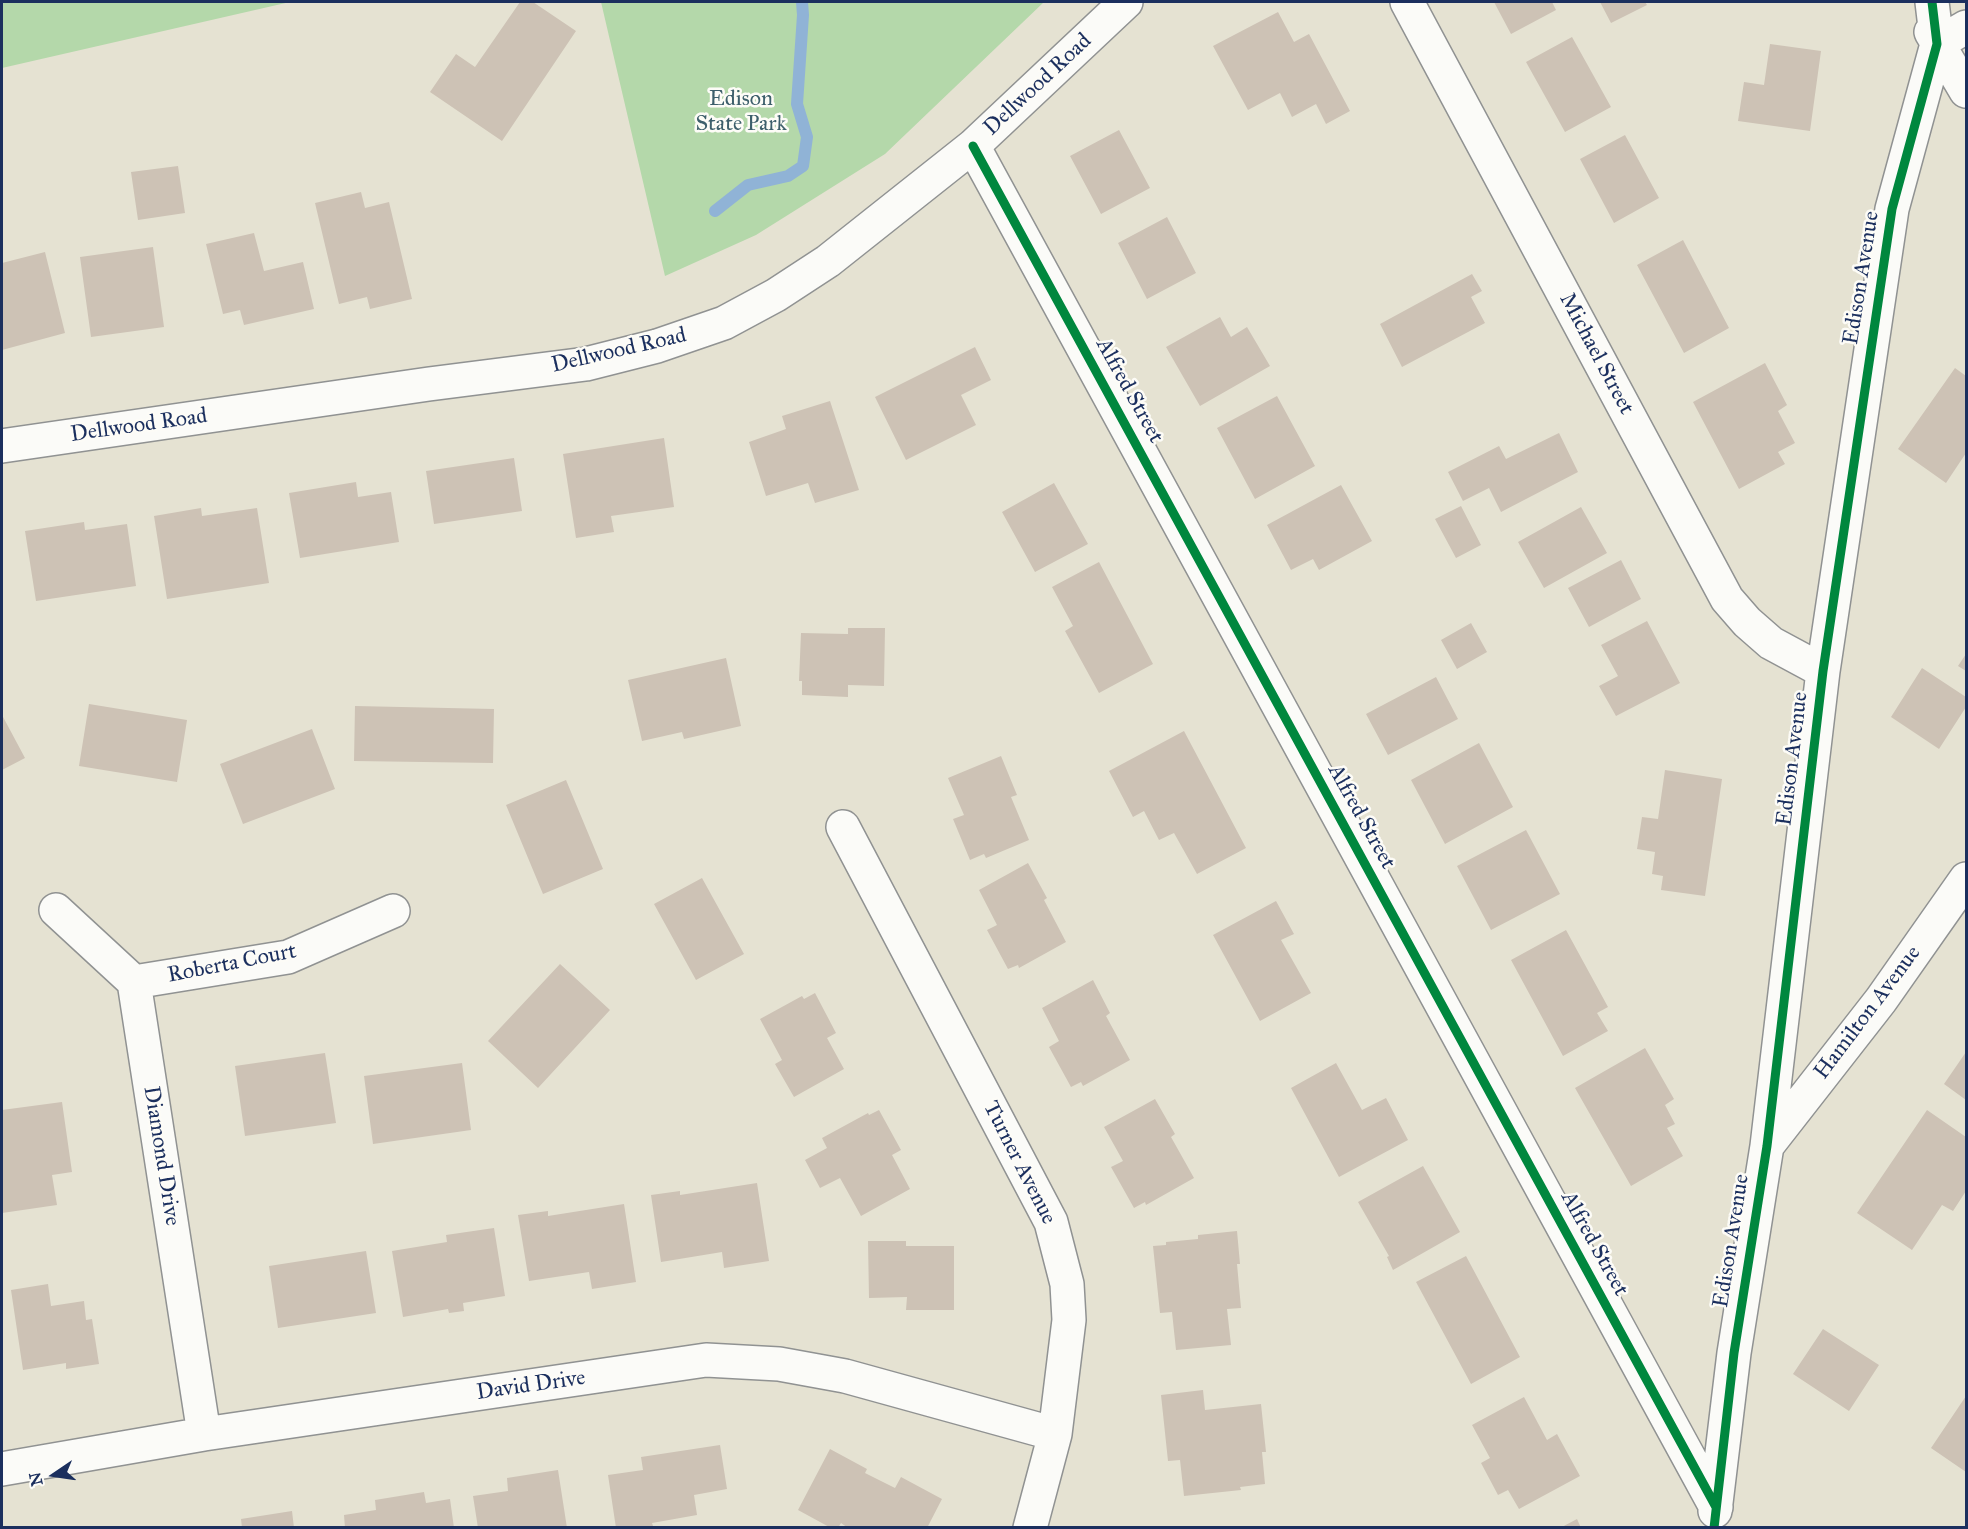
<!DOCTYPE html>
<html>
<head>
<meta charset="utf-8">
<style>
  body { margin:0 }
  #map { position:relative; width:1968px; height:1529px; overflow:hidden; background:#e5e2d2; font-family:"IM FELL Great Primer",serif }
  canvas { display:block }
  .frame { position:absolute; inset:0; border:3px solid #1b2f5e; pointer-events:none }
  .north { position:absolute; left:24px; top:1445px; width:60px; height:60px; -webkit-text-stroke:4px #fdfcf7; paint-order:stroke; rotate:257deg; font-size:16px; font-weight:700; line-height:24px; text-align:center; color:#1b2f5e }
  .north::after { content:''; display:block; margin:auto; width:21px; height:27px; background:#1b2f5e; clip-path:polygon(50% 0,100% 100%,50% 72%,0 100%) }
</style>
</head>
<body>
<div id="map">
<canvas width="1968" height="1529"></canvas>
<div class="frame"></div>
<div class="north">N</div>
</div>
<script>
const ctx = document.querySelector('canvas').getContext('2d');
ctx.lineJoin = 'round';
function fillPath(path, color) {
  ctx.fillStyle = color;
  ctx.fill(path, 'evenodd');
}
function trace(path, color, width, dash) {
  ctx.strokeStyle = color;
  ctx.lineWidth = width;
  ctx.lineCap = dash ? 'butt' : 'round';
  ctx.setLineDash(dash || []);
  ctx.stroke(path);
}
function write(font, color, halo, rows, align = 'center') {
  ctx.font = font + ' "IM FELL Great Primer",serif';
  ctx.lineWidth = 5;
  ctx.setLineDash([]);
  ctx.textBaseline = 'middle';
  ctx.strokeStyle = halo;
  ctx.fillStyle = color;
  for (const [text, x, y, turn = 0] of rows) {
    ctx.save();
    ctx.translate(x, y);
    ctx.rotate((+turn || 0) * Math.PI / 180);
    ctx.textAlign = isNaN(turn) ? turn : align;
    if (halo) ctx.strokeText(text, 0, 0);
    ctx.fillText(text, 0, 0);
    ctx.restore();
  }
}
const green = new Path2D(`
  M2,2H290L2,68Z
  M601,2H1044L885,154L756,235L665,276Z`);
const stream = new Path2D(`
  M715,211L748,185L788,176L803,166L807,137L797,104L803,15L802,2`);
const building = new Path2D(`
  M520,2H533L576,31L502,141L430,92L456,54L475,67Z
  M1494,2H1552L1556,10L1511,34Z
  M1600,2H1645L1647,5L1611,23Z
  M1278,12L1294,42L1309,34L1350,111L1326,124L1316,104L1292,117L1280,93L1248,110L1213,46Z
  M1572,37L1611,107L1565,132L1526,62Z
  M1770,44L1821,51L1810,131L1738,121L1744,82L1764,85Z
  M1119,130L1150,188L1101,214L1070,156Z
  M1625,135L1659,198L1614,223L1580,159Z
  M178,166L185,213L138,220L131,172Z
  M361,192L365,208L389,202L412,299L370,309L367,297L339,304L315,203Z
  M1167,217L1196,273L1147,299L1118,243Z
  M254,233L264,271L303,262L314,309L244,325L240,310L223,314L206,244Z
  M1683,240L1729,328L1684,353L1637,265Z
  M153,247L164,327L91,337L80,257Z
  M45,252L65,333L2,350V263Z
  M1472,274L1482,291L1471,297L1485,323L1402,367L1380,324Z
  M1220,317L1231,337L1247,327L1270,366L1200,406L1166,347Z
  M975,347L991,380L961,395L976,425L906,460L875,397Z
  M1765,363L1787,405L1778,411L1795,443L1778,452L1785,464L1739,489L1693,402Z
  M1955,368L1966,376V453L1946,483L1898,449Z
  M1277,396L1315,466L1255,499L1217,428Z
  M830,401L859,490L815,503L808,483L766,496L749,442L786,429L782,416Z
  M1559,433L1578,472L1501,512L1489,488L1463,501L1448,472L1499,446L1506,459Z
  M664,438L674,507L611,516L614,532L576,538L563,454Z
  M514,458L522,511L434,524L426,471Z
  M356,482L358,497L391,492L399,542L300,558L289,493Z
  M1054,483L1088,544L1035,572L1002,512Z
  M1341,485L1372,541L1319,570L1313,559L1291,570L1267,525Z
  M1461,506L1481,545L1456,558L1435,519Z
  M1581,507L1607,553L1544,588L1518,542Z
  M201,508L202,516L257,508L269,583L167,599L154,516Z
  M84,522L85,530L127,524L136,586L36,601L25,531Z
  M1621,560L1641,599L1589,627L1568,588Z
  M1099,562L1153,664L1099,693L1065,631L1073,626L1052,587Z
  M1647,621L1680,683L1616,716L1599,686L1618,676L1601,645Z
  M1471,623L1487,652L1457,669L1441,640Z
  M848,628H885L884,686L848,685V697L802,695V681H799L801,633L848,634Z
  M1966,654V671L1958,666Z
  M726,658L741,726L684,739L682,732L642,741L628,680Z
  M1922,668L1966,697V707L1939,749L1891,717Z
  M1436,677L1458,719L1388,755L1366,714Z
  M89,704L187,720L177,782L79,766Z
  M355,706L494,709L493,763L354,761Z
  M2,715L25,758L2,770Z
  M312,729L335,789L243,824L220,764Z
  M1184,731L1246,848L1197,874L1174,833L1159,840L1144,811L1133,817L1109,771Z
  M1479,743L1513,807L1445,844L1411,780Z
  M1001,756L1017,795L1011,797L1029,840L986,858L984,854L970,860L953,819L964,815L948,778Z
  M1665,770L1722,779L1705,896L1661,890L1663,876L1652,874L1655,852L1637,849L1642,817L1658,819Z
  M566,780L603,869L543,894L506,805Z
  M1526,830L1560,894L1491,930L1457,866Z
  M1028,863L1047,898L1044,900L1066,942L1019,968L1018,965L1008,969L987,930L997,925L979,890Z
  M702,878L744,954L696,980L654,904Z
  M1276,901L1294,934L1281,940L1311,993L1260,1021L1213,935Z
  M1566,930L1608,1007L1597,1013L1608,1031L1563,1056L1511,960Z
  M560,964L610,1010L538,1088L488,1041Z
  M1093,980L1110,1013L1106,1016L1130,1060L1083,1086L1081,1082L1071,1087L1049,1047L1059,1041L1042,1008Z
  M815,993L836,1033L827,1038L844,1069L794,1097L775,1064L782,1060L760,1019L802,996L804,999Z
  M1645,1048L1674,1099L1665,1105L1675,1124L1667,1128L1683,1156L1631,1186L1575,1088Z
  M1966,1052V1100L1944,1084Z
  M325,1053L336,1123L245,1136L235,1066Z
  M462,1063L471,1130L373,1144L364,1076Z
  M1336,1063L1362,1110L1386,1098L1408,1140L1339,1177L1291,1088Z
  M1155,1099L1175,1134L1171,1137L1194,1178L1146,1205L1145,1202L1134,1208L1111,1167L1123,1161L1104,1127Z
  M62,1102L72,1172L52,1175L57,1205L2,1213V1110Z
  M879,1110L901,1150L892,1155L910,1189L861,1216L840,1178L820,1188L805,1160L827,1148L822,1138L868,1113L869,1115Z
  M1927,1110L1966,1137V1191L1953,1211L1942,1205L1912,1250L1857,1213Z
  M1423,1166L1460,1232L1393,1270L1387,1257L1389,1256L1358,1202Z
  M757,1183L769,1261L724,1268L722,1252L661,1262L651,1195L680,1191V1195Z
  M624,1204L636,1282L592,1289L589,1272L529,1281L518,1215L548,1211V1216Z
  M494,1228L505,1296L463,1303L464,1311L449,1313L448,1309L403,1317L392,1251L447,1242L446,1235Z
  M1237,1231L1240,1264H1237L1241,1308L1227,1309L1231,1345L1176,1350L1172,1312L1160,1313L1153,1246L1166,1245V1242L1198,1239V1235Z
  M868,1241H906V1246H954V1310H906L907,1297L869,1298Z
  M366,1251L376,1313L278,1328L269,1266Z
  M1466,1256L1520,1357L1471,1384L1416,1282Z
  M48,1284L51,1306L84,1301L86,1320L92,1319L99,1364L66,1369V1363L23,1370L11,1290Z
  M1823,1329L1879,1365L1849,1411L1793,1374Z
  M1203,1390L1205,1410L1261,1404L1266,1452H1262L1265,1484L1240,1487L1241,1490L1184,1496L1180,1460L1168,1461L1161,1395Z
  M1966,1396V1472L1931,1448Z
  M1524,1397L1547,1440L1557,1434L1580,1476L1519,1509L1508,1490L1498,1495L1481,1463L1490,1458L1472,1425Z
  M720,1445L727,1489L694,1495L697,1515L652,1523L653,1526L646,1528H616L608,1475L643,1470L641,1457Z
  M830,1449L867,1469L865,1473L895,1488L901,1477L942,1499L927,1528H848L841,1523L838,1528H831L798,1510Z
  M558,1470L567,1528H478L473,1496L508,1491L507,1478Z
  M424,1492L426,1503L450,1499L454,1528H345L344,1515L376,1510L375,1500Z
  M292,1511L294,1528H242L241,1519Z
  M1577,1519L1581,1528H1560Z`);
const street = new Path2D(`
  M1407,2L1727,599L1747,622L1771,643L1823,671
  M1931,32L1966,91
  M1937,44L1966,27
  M973,146L1716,1507
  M2,446L429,384L586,364L657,346L724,323L776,295L828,261L973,146L1126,2
  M843,827L1051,1222L1067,1284L1069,1320L1055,1434L1030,1528
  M56,910L134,982L204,1434
  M134,982L288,957L393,911
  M1767,1146L1881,1000L1966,879
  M2,1469L204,1434L706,1360L779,1364L845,1376L1055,1434
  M1715,1511L1734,1353L1767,1146L1823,671L1892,209L1937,44L1932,2`);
const cycleway = new Path2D(`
  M973,146L1716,1507
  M1714,1528L1734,1353L1767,1146L1823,671L1892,209L1937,44L1932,2`);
const streetNames = [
  ["Dellwood Road",1038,85,-43],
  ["Edison Avenue",1862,278,-81],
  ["Dellwood Road",619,351,-13],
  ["Michael Street",1596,354,62],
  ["Alfred Street",1129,391,61],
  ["Dellwood Road",139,426,-8],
  ["Edison Avenue",1793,759,-83],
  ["Alfred Street",1361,817,61],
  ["Roberta Court",232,964,-11],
  ["Hamilton Avenue",1868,1013,-53],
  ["Diamond Drive",161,1156,81],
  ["Turner Avenue",1019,1163,63],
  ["Edison Avenue",1732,1241,-81],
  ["Alfred Street",1594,1244,61],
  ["David Drive",531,1386,-8]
];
const parkNames = [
  ["Edison",741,100],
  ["State Park",741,125]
];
fillPath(green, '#b4d8aa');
trace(stream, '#90b3d6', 12);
fillPath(building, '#cdc2b5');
trace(street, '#909292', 36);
trace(street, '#fbfbf8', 33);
trace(cycleway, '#00873e', 9);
write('22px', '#1b2f5e', '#fdfcf7', streetNames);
write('22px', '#3d5f6b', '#fdfcf7', parkNames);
</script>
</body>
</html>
